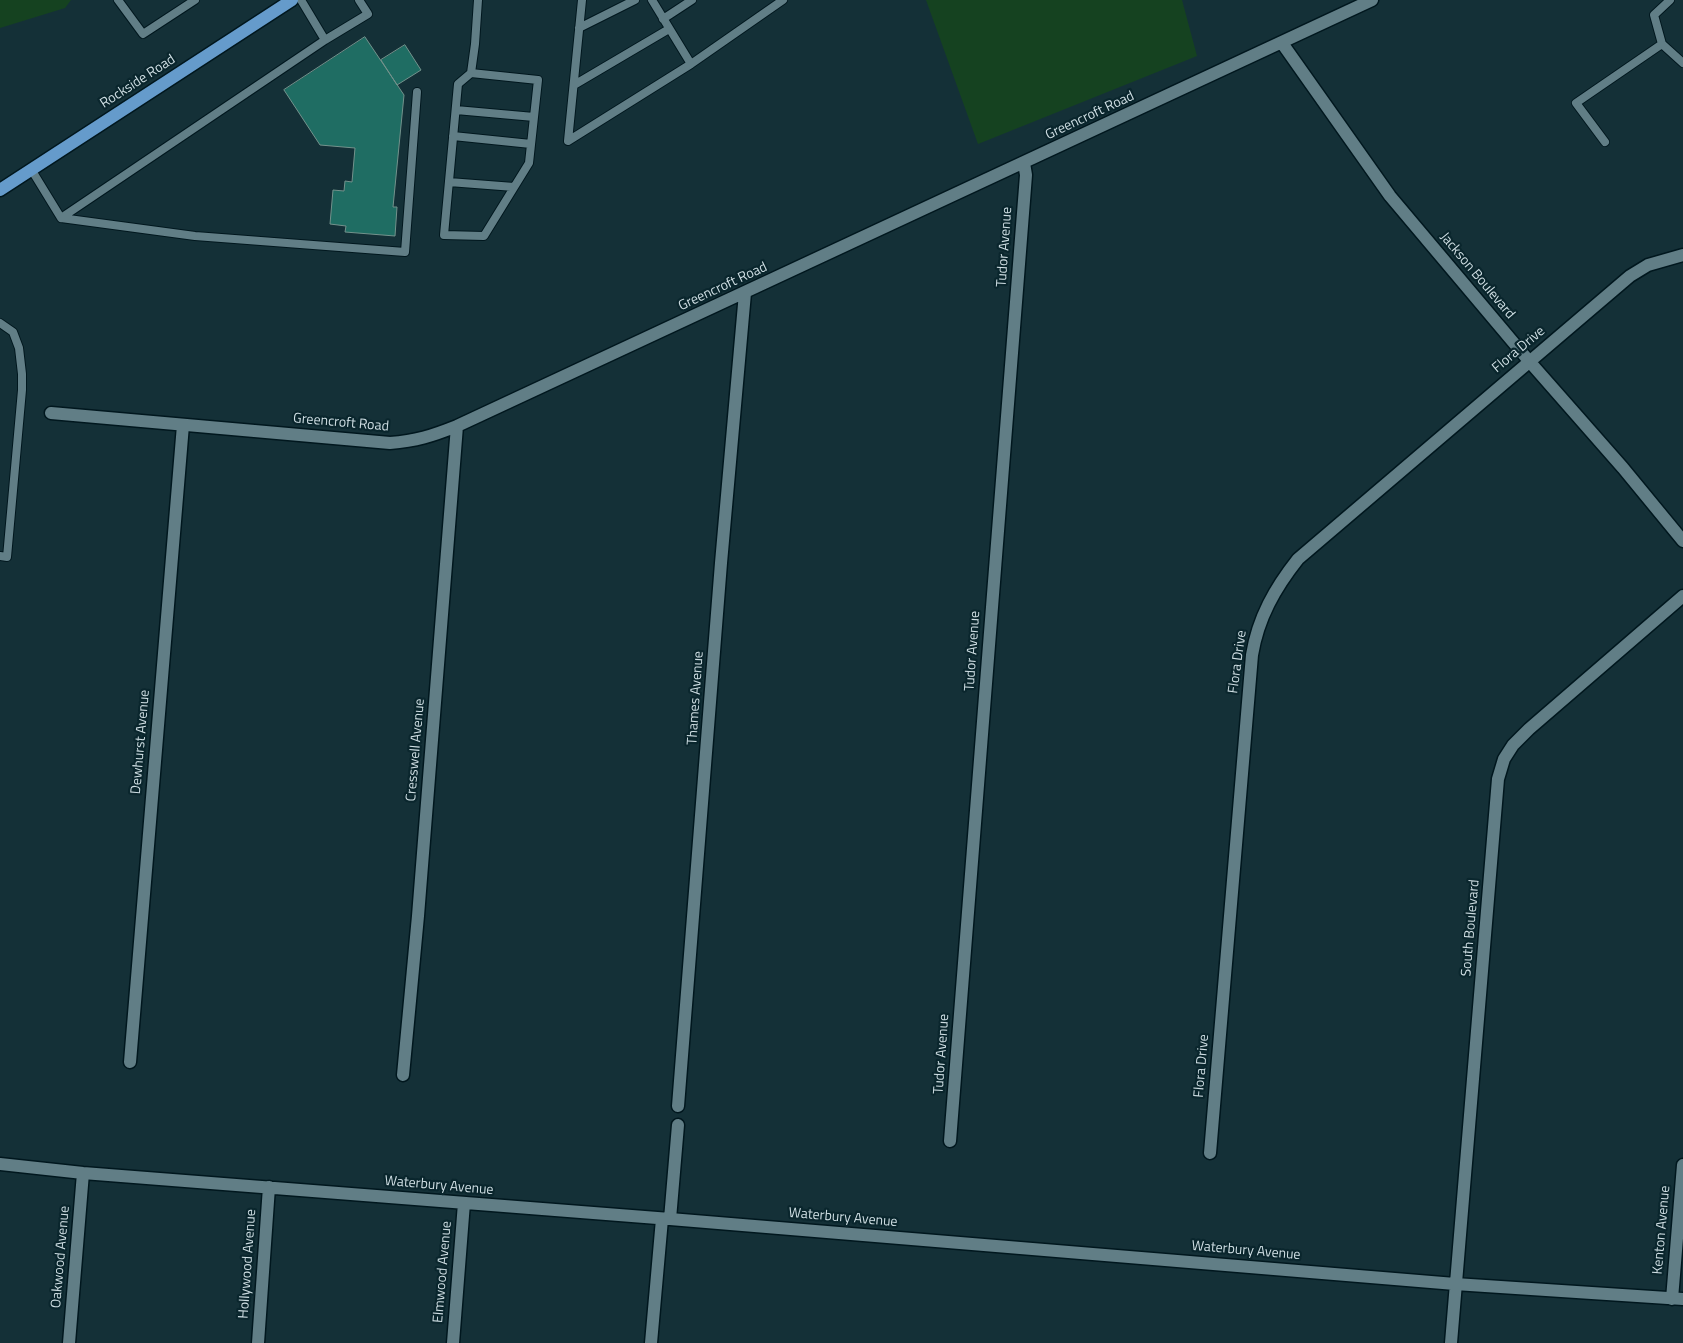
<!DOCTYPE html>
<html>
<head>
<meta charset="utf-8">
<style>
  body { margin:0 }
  canvas { display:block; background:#143037 }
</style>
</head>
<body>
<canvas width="1683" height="1343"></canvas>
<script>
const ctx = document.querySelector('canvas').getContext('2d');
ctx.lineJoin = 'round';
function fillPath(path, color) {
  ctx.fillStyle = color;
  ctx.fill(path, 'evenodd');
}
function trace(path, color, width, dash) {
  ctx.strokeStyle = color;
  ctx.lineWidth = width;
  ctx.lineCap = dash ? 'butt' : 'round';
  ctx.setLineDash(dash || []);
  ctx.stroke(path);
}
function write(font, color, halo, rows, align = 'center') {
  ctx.font = font + ' "Titillium Web",sans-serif';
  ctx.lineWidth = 4.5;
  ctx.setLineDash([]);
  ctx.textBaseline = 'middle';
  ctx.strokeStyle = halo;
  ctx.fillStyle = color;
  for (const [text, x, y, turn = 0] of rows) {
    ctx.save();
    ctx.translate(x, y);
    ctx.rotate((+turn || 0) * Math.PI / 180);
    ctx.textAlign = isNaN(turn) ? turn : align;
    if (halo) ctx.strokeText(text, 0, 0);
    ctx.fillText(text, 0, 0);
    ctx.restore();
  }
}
const green = new Path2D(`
  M0,0H71L65,8L0,28Z
  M926,0H1182L1197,56L978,144Z`);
const building = new Path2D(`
  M365,37L404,95L393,207H397L395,236L345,232L346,226L330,224L333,190L344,191L345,181L352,182L355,148L320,145L284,90Z
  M405,45L421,70L397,85L381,60Z`);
const service = new Path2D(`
  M118,0L143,34L195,0
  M301,0L325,40
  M582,0L568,141L691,64
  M652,0L691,64L783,0
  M1670,0L1654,15L1662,44L1683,63
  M663,19L692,0
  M579,28L635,0
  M471,73L538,80L529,163L484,236L444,235L458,84L471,73L475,44L478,0
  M574,85L669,29
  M456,110L534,117
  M453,136L531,144
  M1605,142L1576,103L1662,44
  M31,169L61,218L195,236L405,252L417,92
  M449,182L514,187
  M61,218L325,40L368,14L359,0
  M0,323L13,332L19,348L22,374V390L7,557L0,556`);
const minor = new Path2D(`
  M1282,43L1390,196L1529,361L1623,468L1683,541
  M51,413L390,443C416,441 432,436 457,426L1372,0
  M130,1062L183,425
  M403,1075L418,916L457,426
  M678,1106L721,563L745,293
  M950,1141L1026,175L1024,163
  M1210,1153L1252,655C1258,618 1275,588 1298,559L1630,276L1648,265L1683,255
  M0,1164L83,1173L670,1219L1455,1284L1683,1299
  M670,1219L678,1125
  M1672,1299L1683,1165
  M69,1343L83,1173
  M258,1343L269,1187
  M453,1343L464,1203
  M651,1343L662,1219
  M1451,1343L1498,779L1504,759L1513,745L1529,729L1683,596`);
const primary = new Path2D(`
  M0,190L292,0`);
const streetNames = [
  ["Rockside Road",138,82,-33],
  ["Greencroft Road",1090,116,-25],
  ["Tudor Avenue",1005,247,-86],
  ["Jackson Boulevard",1477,276,50],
  ["Greencroft Road",723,287,-25],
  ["Flora Drive",1519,350,-40],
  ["Greencroft Road",341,423,5],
  ["Tudor Avenue",973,651,-86],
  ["Flora Drive",1238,662,-82],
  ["Thames Avenue",696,698,-86],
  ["Dewhurst Avenue",141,742,-85],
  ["Cresswell Avenue",416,750,-85],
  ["South Boulevard",1471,928,-85],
  ["Tudor Avenue",942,1054,-86],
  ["Flora Drive",1202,1066,-85],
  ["Waterbury Avenue",439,1186,5],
  ["Waterbury Avenue",843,1218,5],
  ["Kenton Avenue",1662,1230,-85],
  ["Waterbury Avenue",1246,1251,5],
  ["Oakwood Avenue",61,1257,-85],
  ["Hollywood Avenue",248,1264,-86],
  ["Elmwood Avenue",443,1272,-85]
];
fillPath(green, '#154220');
fillPath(building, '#1f6d63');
trace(building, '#73928c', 1);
trace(service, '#00171e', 10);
trace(minor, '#00171e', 15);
trace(primary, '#00171e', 15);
trace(service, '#617e86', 8);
trace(minor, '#617e86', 12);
trace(primary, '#659bcb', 12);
write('14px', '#cfdee3', '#0a262d', streetNames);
</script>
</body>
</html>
